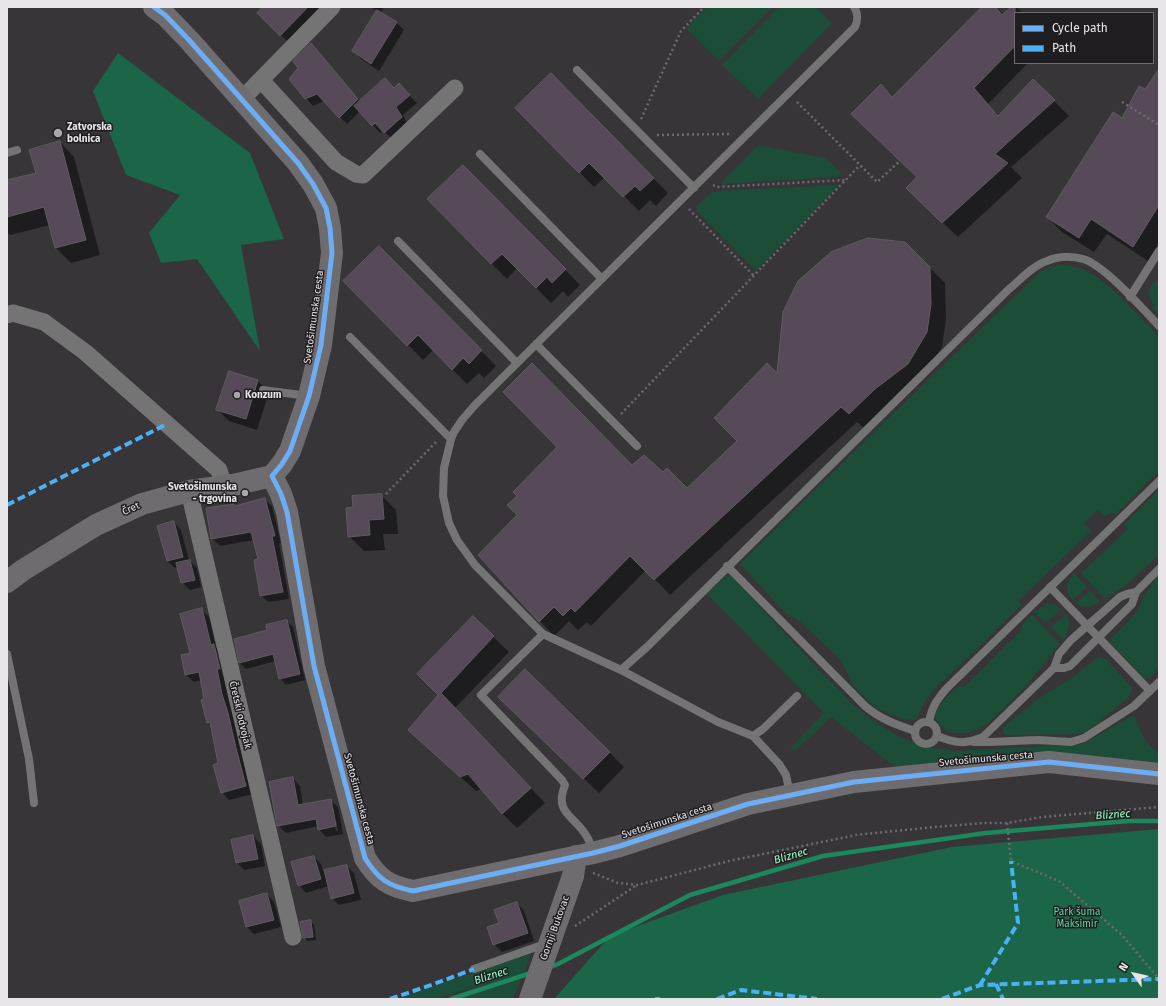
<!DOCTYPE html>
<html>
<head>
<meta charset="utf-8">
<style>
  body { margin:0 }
  #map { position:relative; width:1166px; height:1006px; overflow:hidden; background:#383539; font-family:"Fira Sans",sans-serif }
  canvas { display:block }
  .frame { position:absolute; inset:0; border:8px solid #e8e5e9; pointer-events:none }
  .legend { position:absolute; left:1014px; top:12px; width:140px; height:52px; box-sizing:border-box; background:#1f1d1f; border:1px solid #6f6d70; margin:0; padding:5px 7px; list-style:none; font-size:12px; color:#e8e5e9 }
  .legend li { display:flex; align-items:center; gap:8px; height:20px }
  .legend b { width:20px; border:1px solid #6f6d70 }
  .north { position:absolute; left:1114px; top:954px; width:40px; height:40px; -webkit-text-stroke:3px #1f1d1f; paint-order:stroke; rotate:304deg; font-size:11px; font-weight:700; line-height:16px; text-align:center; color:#e8e5e9 }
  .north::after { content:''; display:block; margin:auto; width:14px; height:18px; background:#e8e5e9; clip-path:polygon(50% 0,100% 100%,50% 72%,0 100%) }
</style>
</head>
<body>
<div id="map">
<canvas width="1166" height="1006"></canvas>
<div class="frame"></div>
<ul class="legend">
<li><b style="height:5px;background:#6dadf4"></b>Cycle path</li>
<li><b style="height:5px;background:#4cb0f7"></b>Path</li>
</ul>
<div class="north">N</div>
</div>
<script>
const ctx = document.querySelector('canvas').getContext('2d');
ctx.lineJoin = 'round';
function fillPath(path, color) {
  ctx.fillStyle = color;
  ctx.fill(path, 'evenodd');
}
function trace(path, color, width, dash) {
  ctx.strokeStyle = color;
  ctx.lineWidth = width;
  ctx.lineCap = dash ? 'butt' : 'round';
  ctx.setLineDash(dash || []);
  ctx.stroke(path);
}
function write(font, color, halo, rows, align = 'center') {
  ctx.font = font + ' "Fira Sans",sans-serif';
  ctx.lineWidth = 3;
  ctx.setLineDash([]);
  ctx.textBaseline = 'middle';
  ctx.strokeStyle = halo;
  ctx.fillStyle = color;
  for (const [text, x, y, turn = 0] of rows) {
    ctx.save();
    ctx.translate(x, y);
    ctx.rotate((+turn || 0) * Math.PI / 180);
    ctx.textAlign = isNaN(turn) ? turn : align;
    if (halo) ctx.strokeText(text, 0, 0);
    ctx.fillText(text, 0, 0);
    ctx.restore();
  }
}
const green = new Path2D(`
  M707,7H772L719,61L686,28Z
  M779,7H815L832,23L758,99L722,65Z
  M758,145L826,158L841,173L837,177L720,184Z
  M839,185L756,271L697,211L696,207L708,195L716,191Z
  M1061,265C1068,266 1075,266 1082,269C1109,280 1138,316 1159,336V471L1115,515L1111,512L1105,517L1098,510L1084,523L1091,531L1018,601L1022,605L931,693L924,703L917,718L914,720L902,719L876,708L856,689L850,679L841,660L797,619L787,614L740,564L869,437L1039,273L1049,267Z
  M1155,280L1159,282V316L1152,308L1154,305C1146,294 1148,291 1155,280Z
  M1159,490V555L1125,586L1105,599L1081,573L1128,529L1124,525Z
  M1074,573L1087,587L1073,600C1063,591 1067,582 1074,573Z
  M729,574L850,702L872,720L899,737L926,747L955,751L1045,746H1074L1088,741L1134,715C1140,730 1145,744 1159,754V770L896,767L885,759L831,717L795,751L791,747L824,713L707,594Z
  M1159,575V668L1150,677L1145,679L1110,642L1111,639C1118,631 1128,623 1135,614C1144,600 1146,588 1159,575Z
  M1090,591L1100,602C1092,607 1084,609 1076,603Z
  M1047,604H1054L1062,609L1046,623L1034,612Z
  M1066,614C1072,622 1068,631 1064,640L1051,627Z
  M1032,615L1060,644L1024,688L987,724C973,734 952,739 939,724C937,721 935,717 936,713C940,703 951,693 958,686L964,687L1020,632L1022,625Z
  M1100,657L1106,659L1131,687L1132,691L1128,698L1098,723L1086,731L1077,734L1007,735L1004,734L1003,729L1004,727L1042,696L1071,679L1095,659Z
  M531,954L524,973L435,999H393Z
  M521,980L513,999H457Z`);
const forest = new Path2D(`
  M118,53L250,153L284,239L241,245L260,351L197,259L161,263L149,233L180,195L126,175L93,91Z
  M1159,829V999H554L610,936L723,895L952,847Z`);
const shadow = new Path2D(`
  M265,7H328L288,42L259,13Z
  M370,7H384L380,13L397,23L404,30L379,71L361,59L354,51L377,11Z
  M984,7H997L1004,15L1013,7H1016L1023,13H1015V63H1028L988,104L999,116L1033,80L1069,116L1011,167L1022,178L958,237L922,203L918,177L881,85L893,97Z
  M311,44L360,102L395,89L406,92L417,103L403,115L408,125L392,139L383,130L380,133L360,111L347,124L324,101L313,106L306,98L299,68Z
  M1159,71V243L1148,261L1107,234L1094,252L1062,232L1047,217L1145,91Z
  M551,75L668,193L656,206L650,200L639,211L605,177L594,187L516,108Z
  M60,142L74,157L100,255L71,263L56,248L50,225L10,235L7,232V181L37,174Z
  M463,166L580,285L568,297L563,291L551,303L517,268L507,279L428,200Z
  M905,243L945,283L946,319L942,347L922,379L864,428L857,422L670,595L646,570L591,626L587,622L578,630L569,621L554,636L540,621L632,467L663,474L687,489L739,441L778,376Z
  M379,247L496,366L484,378L479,373L467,384L433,350L423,360L345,281Z
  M257,380L269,392L257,430L229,421L218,410Z
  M381,495L396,510L398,534H383L385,550L364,551L349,536L354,508Z
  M264,499L272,506L281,543H279L289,599L268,602L261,595L259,560L254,540L220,546L212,538L233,505L235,506Z
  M174,522L181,530L189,560L197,568L201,587L190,590L182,582L178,567L175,568L167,561L158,527Z
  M201,609L209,617L216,647L221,653L224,677L229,702L235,721L252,794L229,800L222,792L219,764L212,726L208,722L206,700L201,680L194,682L186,675Z
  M473,617L509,652L455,708L545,803L517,828L502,813L482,789L476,791L424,744L439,695Z
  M286,621L293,627L305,680L286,685L280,678L276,661L246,669L240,663L235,639L268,630Z
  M514,712L609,752L624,767L599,793Z
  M293,778L300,786L303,805L330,800L338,807L343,834L326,837L319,829L318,826L286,833L278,825ZM331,807H333L338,831H336Z
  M253,836L261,844L265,866L244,870L237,863L232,841Z
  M314,857L321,864L323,871L347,866L354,873L361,900L339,905L332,898L329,886L306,893L299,885Z
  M267,894L274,902L281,927L254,934L247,927Z
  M517,903L524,911L534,941L502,952L494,944L500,924Z
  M311,921L314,925L316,940L307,941L304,937Z`);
const stream = new Path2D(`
  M548,968L558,964L690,895L823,856L986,833L1128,821H1159
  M451,999L531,973`);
const building = new Path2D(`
  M263,7H308L280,36L257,13Z
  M982,7H996L1002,15L1011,7H1015V46L974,88L998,116L1033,79L1055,100L995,154L1008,163L942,223L906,188L917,177L851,114L881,84L892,97Z
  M377,10L397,22L371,64L352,51Z
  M311,43L358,99L339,118L317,94L305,99L289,79L298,68L293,61Z
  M1159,69V205L1133,247L1091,219L1079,238L1046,217L1113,112L1122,118L1139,86L1145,89Z
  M551,73L654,178L640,191L635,186L623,197L589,163L579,173L515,108Z
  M385,78L394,88L399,83L410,95L396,107L402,117L384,133L375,123L372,126L354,106Z
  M60,141L86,240L55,248L44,207L7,217V180L36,173L29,150Z
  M463,165L566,269L552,283L547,277L536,288L502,254L491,264L427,199Z
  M868,238L905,242L930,267L931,304L927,332L908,364L875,389L849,414L841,407L654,580L630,556L575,612L571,608L563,616L554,607L539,622L478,555L517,515L507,505L517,496L513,492L557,447L503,392L532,363L632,465L644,455L663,472L667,468L687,488L737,441L714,418L767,363L777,373L783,312L798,281L831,252Z
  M379,246L482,350L469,364L463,358L452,370L418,335L407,346L343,281Z
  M229,371L258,380L246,419L216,410Z
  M382,494L384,519L369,520L370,535L348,537L346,508L353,507L352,496Z
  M265,498L275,536H272L283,592L260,596L254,560L258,559L251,532L211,539L206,508L234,504V506Z
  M174,521L183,557L167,561L157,526Z
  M190,560L195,580L181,583L176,563Z
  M202,608L211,645L214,644L220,669H217L222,694L228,713L236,748L246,786L221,793L213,765L218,763L210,722L207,723L201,700L204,699L199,672L185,675L181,655L190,653L180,614Z
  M473,616L494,636L441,693L531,788L502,814L468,774L460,777L408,730L438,695L417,674Z
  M287,620L300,674L279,679L273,654L239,663L234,639L267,630L266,625Z
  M525,669L610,752L583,779L498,697Z
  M293,777L298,805L331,799L336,826L318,830L316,819L277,826L269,782Z
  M253,835L258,859L236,863L231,840Z
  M314,856L321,879L298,886L291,862Z
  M347,865L354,893L331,899L324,870Z
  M267,893L274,920L246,927L239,901Z
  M517,902L528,933L493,945L487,927L499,923L494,910Z
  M311,920L313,937L303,938L300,922Z`);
const path = new Path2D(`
  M797,102L877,182L900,161
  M1122,102L1159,125
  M641,119L681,31L704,7
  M657,135L730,134
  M713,185L717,187L846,180
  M689,209L754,276
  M621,414L860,165
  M386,494L437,441
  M1007,823L1011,861L1059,881L1122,935L1159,979
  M593,873L618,883L637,885L729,861L856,835L935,827L984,823H1007L1042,817L1159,807
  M575,926L637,885`);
const lane = new Path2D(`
  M854,7C858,13 858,21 855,27L475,405L462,420L454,432L451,439L444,468L443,496L449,523L457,540L475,565L543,634L621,670L648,646L1008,290C1020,280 1032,266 1047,261C1058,256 1072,256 1083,259C1103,264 1143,309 1159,326
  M577,70L694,188
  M7,153L17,150
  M480,154L602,279
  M398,241L517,363
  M1130,297L1159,251
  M350,337L451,439
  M536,344L637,446
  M263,390L308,396
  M727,566L865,706C880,719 897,725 915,731
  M1050,587L1150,691
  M543,634L481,695L562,780L565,785C553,814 576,816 587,837C590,841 591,847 592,852
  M7,654L29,759L34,803
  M1054,668H1064L1070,666L1132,604L1136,592L1159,569
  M621,670L718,722L753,736L763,729L797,696
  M915 733a11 11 0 1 1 22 0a11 11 0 1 1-22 0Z
  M929,722C932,707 936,701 946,689L1159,481
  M753,736L779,764L786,775L790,794
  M937,736C955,743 964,745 983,737L1054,668L1059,654L1071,640L1120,597L1127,594L1136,592
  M974,742H989L1038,740L1071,742L1084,738L1134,706L1159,682
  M474,969L545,944`);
const street = new Path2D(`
  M261,80L336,162L356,174L363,175L455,88
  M242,99L332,7
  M7,315L13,313L44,322L85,352L219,470L224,486
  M189,491L293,937`);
const secondary = new Path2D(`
  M154,7L165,15L189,40L298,163L313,184L326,208L330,228L332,253L321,345L309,396L290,451L282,464L272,476
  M272,476L281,494L287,512L314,666L365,858C378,879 388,886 413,891L593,853L620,846L748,804L854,782L1049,762L1159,774
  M7,582L23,570L96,525L142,504L189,491L233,485L272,476
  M530,999L573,876L576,856`);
const quiet = new Path2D(`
  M7,505L167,424
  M996,984L1003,999
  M980,985L1018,923L1011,861
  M390,999L434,984L474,969
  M655,999H660
  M717,999L741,990L817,999
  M942,999L980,985L1159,979`);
const cycleway = new Path2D(`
  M154,7L165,15L189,40L298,163L313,184L326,208L330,228L332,253L321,345L309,396L290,451L282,464L272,476L281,494L287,512L314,666L365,858C378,879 388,886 413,891L593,853L620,846L748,804L854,782L1049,762L1159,774`);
const markers = [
  [58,133,5,"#aaa7ab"],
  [237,395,4,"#aaa7ab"],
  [245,493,4,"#aaa7ab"]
];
const poiNames = [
  ["Zatvorska",67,127],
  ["bolnica",67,139],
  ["Konzum",245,395],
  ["Svetošimunska",237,487,"right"],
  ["- trgovina",237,499,"right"]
];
const streetNames = [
  ["Svetošimunska cesta",314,317,-82],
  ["Čret",131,509,-24],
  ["Čretski odvojak",240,715,77],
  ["Svetošimunska cesta",986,759,-5],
  ["Svetošimunska cesta",359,799,75],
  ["Svetošimunska cesta",667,821,-18],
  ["Gornji Bukovac",555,928,-70]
];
const parkNames = [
  ["Park šuma",1077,912],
  ["Maksimir",1077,924]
];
const waterNames = [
  ["Bliznec",1113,815,-4],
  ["Bliznec",791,856,-16],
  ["Bliznec",491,976,-18]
];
fillPath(green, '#1c4d38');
fillPath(forest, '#1b6548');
fillPath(shadow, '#0007');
trace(stream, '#1c885e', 4.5);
fillPath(building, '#564958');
trace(building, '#5e5c5f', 1);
trace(path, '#6d6b6e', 2.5, [2, 3]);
trace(lane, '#757475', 8);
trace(street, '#757475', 17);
trace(secondary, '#6e6c6f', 22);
trace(quiet, '#4cb0f7', 4, [8, 4]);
trace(cycleway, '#6dadf4', 5);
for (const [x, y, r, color] of markers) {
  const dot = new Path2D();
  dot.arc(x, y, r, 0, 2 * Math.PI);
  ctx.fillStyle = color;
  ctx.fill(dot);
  trace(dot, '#1f1d1f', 1.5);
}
write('bold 10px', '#e8e5e9', '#1f1d1f', poiNames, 'left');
write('10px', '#e8e5e9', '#1f1d1f', streetNames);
write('10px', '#4fdea0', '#1f1d1f', parkNames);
write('italic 11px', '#95fdc9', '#1f1d1f', waterNames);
</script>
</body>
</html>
